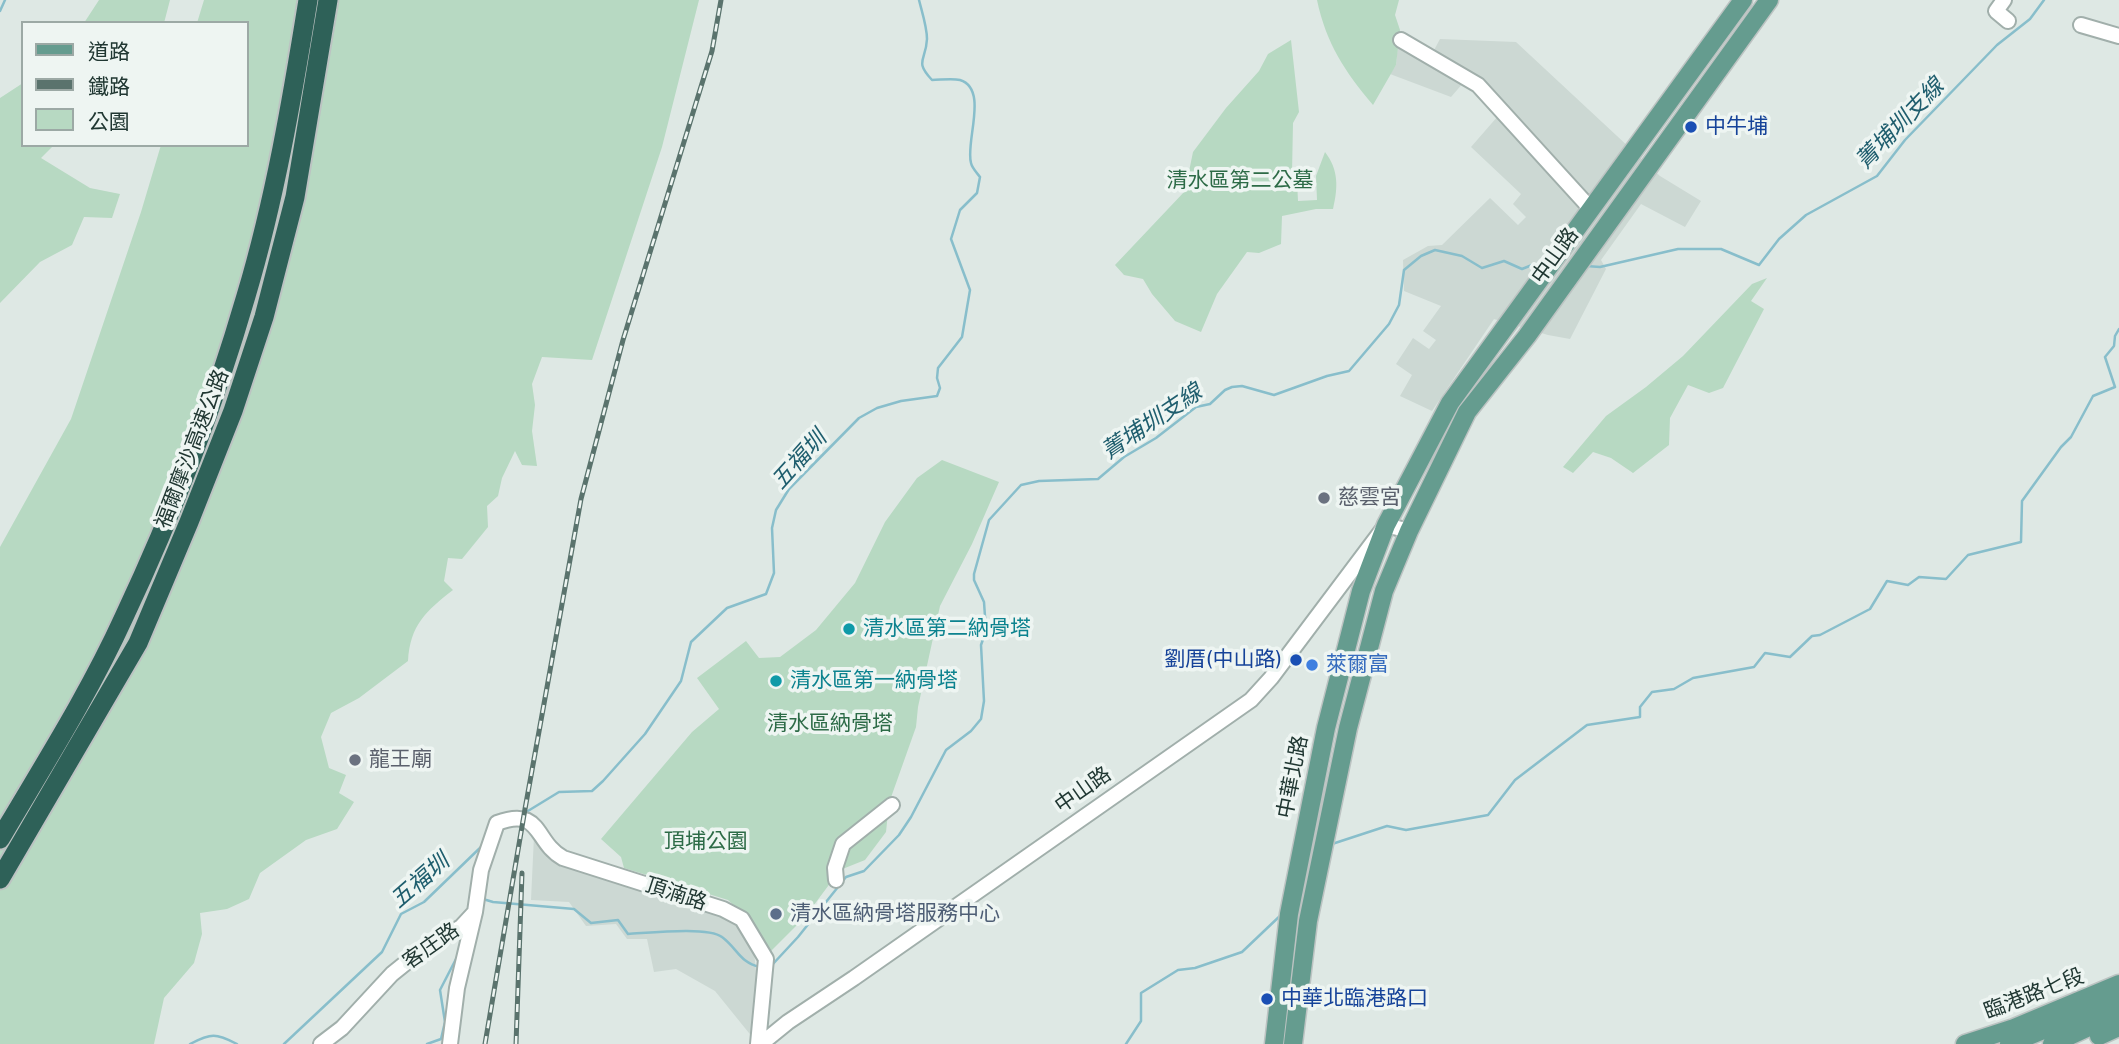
<!DOCTYPE html>
<html>
<head>
<meta charset="utf-8">
<style>
  body { margin:0 }
  #map { position:relative; width:2119px; height:1044px; overflow:hidden; background:#dee8e4; font-family:"Public Sans","Noto Sans TC",sans-serif }
  canvas { display:block }
  .legend { position:absolute; left:21px; top:21px; width:228px; height:126px; box-sizing:border-box; background:#eef5f2; border:2px solid #9ca9a5; margin:0; padding:9px 12px; list-style:none; font-size:21px; color:#203732 }
  .legend li { display:flex; align-items:center; gap:14px; height:35px }
  .legend b { width:35px; border:2px solid #9ca9a5 }
</style>
</head>
<body>
<div id="map">
<canvas width="2119" height="1044"></canvas>
<ul class="legend">
<li><b style="height:9px;background:#659c8f"></b>道路</li>
<li><b style="height:9px;background:#5a736d"></b>鐵路</li>
<li><b style="height:19px;background:#b7d9c2"></b>公園</li>
</ul>
</div>
<script>
const ctx = document.querySelector('canvas').getContext('2d');
ctx.lineJoin = 'round';
function fillPath(path, color) {
  ctx.fillStyle = color;
  ctx.fill(path, 'evenodd');
}
function trace(path, color, width, dash) {
  ctx.strokeStyle = color;
  ctx.lineWidth = width;
  ctx.lineCap = dash ? 'butt' : 'round';
  ctx.setLineDash(dash || []);
  ctx.stroke(path);
}
function write(font, color, halo, rows, align = 'center') {
  ctx.font = font + ' "Public Sans","Noto Sans TC",sans-serif';
  ctx.lineWidth = 7;
  ctx.setLineDash([]);
  ctx.textBaseline = 'middle';
  ctx.strokeStyle = halo;
  ctx.fillStyle = color;
  for (const [text, x, y, turn = 0] of rows) {
    ctx.save();
    ctx.translate(x, y);
    ctx.rotate((+turn || 0) * Math.PI / 180);
    ctx.textAlign = isNaN(turn) ? turn : align;
    if (halo) ctx.strokeText(text, 0, 0);
    ctx.fillText(text, 0, 0);
    ctx.restore();
  }
}
const built = new Path2D(`
  M1440,39L1516,42L1660,176L1701,201L1685,227L1641,204L1601,260L1606,269L1570,339L1548,335L1494,319L1432,411L1400,396L1412,375L1396,364L1413,338L1429,349L1436,340L1423,331L1441,306L1404,291L1403,260L1428,246L1442,245L1490,198L1518,225L1526,217L1513,204L1521,194L1471,147L1498,116L1477,91L1464,82L1451,97L1390,74L1396,65L1398,42L1432,54Z
  M534,836L559,863L719,913L744,931L754,952L757,980L753,1038L715,991L676,969L654,972L647,939H627L616,924L586,926L569,902L531,900Z`);
const green = new Path2D(`
  M99,0H170L164,23H84Z
  M204,0H699L662,147L592,360L542,357L532,384L535,405L532,431L537,466L522,465L515,451L502,478L498,496L487,506L488,527L462,559L448,558L444,581L453,590C426,611 410,625 408,661L359,698L331,713L321,737L329,768L346,775L339,793L354,802L337,829L306,840L260,873L249,899L227,909L200,913L202,934L194,963L164,998L154,1044H0V547L71,419L141,212L161,145H247V23H197Z
  M1317,0H1399L1395,15L1400,30L1396,65L1373,105C1345,72 1326,43 1317,0Z
  M1291,40L1299,112L1293,123L1292,173L1297,180L1298,201L1317,200L1316,176L1325,152C1339,170 1338,188 1333,209H1316L1282,216L1281,244L1259,253L1247,252L1217,294L1201,332L1175,321L1152,294L1143,279L1124,275L1115,265L1185,191L1193,152L1226,108L1259,71L1268,54Z
  M23,83V145H54L41,158L90,188L120,194L112,218L84,217L72,245L40,262L0,303V98Z
  M1767,278L1751,301L1764,309L1723,388L1709,393L1688,385L1670,418L1669,445L1633,473L1611,458L1593,452L1573,473L1563,467L1606,416L1646,387L1683,356L1752,284Z
  M942,460L999,482L972,544L940,606L918,707L916,727L889,803L886,832L865,860L840,870L805,917L769,953L757,928L728,900L624,868L621,857L601,839L692,732L719,709L697,678L746,641L759,658L780,657L816,630L855,583L885,522L917,478Z`);
const stream = new Path2D(`
  M0,11L5,0
  M1586,266L1600,267L1678,249H1721L1759,265L1779,239L1806,215L1877,176L1905,140L1997,45L2030,19L2044,0
  M523,814L559,792L592,791L603,781L645,734L681,681L691,642L727,608L766,594L774,573L772,528L776,510L789,489L859,418L877,408L901,401L937,396L940,388L937,378L938,368L962,337L970,290L951,239L960,210L977,193L980,177C977,173 972,168 971,163C965,142 989,89 960,80C952,78 940,80 932,80C914,61 926,61 927,39C927,27 922,12 919,0
  M1332,844L1387,826L1406,830L1488,815L1515,780L1587,725L1640,717V707L1652,692L1674,689L1693,678L1754,667L1765,653L1790,657L1812,636L1820,635L1870,609L1887,581L1908,585L1919,577L1946,579L1968,555L2021,542L2022,501L2061,447L2071,437L2093,396L2115,387L2105,357L2114,346L2115,336L2119,329
  M483,899L493,902L574,909L591,923L618,920L628,934C648,933 708,926 722,937C738,949 739,962 760,967
  M772,965L798,937L846,877L864,871L899,835L911,817L946,750L971,731L981,719L984,701L981,645L986,631L984,602L974,580V574L989,520L1021,485L1039,481L1098,479L1124,457L1156,438L1196,407L1210,404L1225,390L1232,387L1242,386L1274,395L1327,376L1349,371L1389,324L1399,305L1404,270L1421,256L1435,250L1462,256L1482,268L1504,261L1522,269L1532,265H1541
  M190,1044C211,1033 216,1033 237,1044
  M284,1044L382,952L401,914L424,902L482,846
  M427,1044L441,1039L445,1022L440,990L457,957
  M1126,1044L1141,1021V993L1178,970L1195,968L1242,952L1282,914`);
const minor = new Path2D(`
  M2004,0L1996,11L2008,21
  M2081,25L2119,36
  M1401,40L1478,85L1590,208
  M836,880L835,868L843,844L892,805
  M321,1044L342,1028L392,974L423,949L461,927L474,913
  M450,1044L457,988L475,912L481,870L497,823C542,806 534,842 563,858L723,909L742,919L766,959L758,1044
  M761,1044L788,1022L854,978L1251,700L1271,678L1386,525L1409,531`);
const major = new Path2D(`
  M2099,1036L2119,1027
  M1274,1044L1289,914L1326,728L1361,591L1386,525L1450,403L1743,0
  M1293,1044L1308,921L1348,728L1384,591L1409,531L1467,412L1527,336L1769,0
  M1965,1044L2014,1028L2119,984
  M2009,1044L2119,999
  M2052,1044L2119,1013`);
const highway = new Path2D(`
  M0,839C43,766 89,694 124,617C173,513 214,406 246,296C275,199 292,99 308,0
  M0,879L138,643L189,522L233,411L264,317L295,197L328,0`);
const rail = new Path2D(`
  M485,1044L525,809L581,499L623,340L712,51L721,0
  M516,1044L522,873`);
const markers = [
  [1691,127,7,"#1a4fb4"],
  [1324,498,7,"#6b7280"],
  [849,629,7,"#0f9aa8"],
  [1296,660,7,"#1a4fb4"],
  [1312,665,7,"#3f7fe0"],
  [776,681,7,"#0f9aa8"],
  [355,760,7,"#6b7280"],
  [776,914,7,"#5c6f8a"],
  [1267,999,7,"#1a4fb4"]
];
const transitNames = [
  ["中牛埔",1705,127],
  ["劉厝(中山路)",1282,660,"right"],
  ["中華北臨港路口",1281,999]
];
const parkNames = [
  ["清水區第二公墓",1240,181],
  ["清水區納骨塔",830,724],
  ["頂埔公園",706,842]
];
const streetNames = [
  ["中山路",1555,256,-54],
  ["福爾摩沙高速公路",192,449,-69],
  ["中華北路",1293,777,-79],
  ["中山路",1083,790,-35],
  ["頂湳路",676,894,18],
  ["客庄路",431,946,-35],
  ["臨港路七段",2034,994,-21]
];
const worshipNames = [
  ["慈雲宮",1338,498],
  ["龍王廟",369,760]
];
const cultureNames = [
  ["清水區第二納骨塔",863,629],
  ["清水區第一納骨塔",790,681]
];
const shopNames = [
  ["萊爾富",1326,665]
];
const serviceNames = [
  ["清水區納骨塔服務中心",790,914]
];
const waterNames = [
  ["菁埔圳支線",1900,124,-46],
  ["菁埔圳支線",1152,422,-34],
  ["五福圳",799,460,-48],
  ["五福圳",420,881,-41]
];
fillPath(built, '#ccd8d3');
fillPath(green, '#b7d9c2');
trace(stream, '#88becb', 2.5);
trace(minor, '#a1afab', 18);
trace(major, '#bcc3c2', 21);
trace(highway, '#bcc3c2', 23);
trace(minor, '#fff', 14);
trace(major, '#659c8f', 18);
trace(highway, '#2e6158', 19);
trace(rail, '#5a736d', 5);
trace(rail, '#eef5f2', 2.5, [8]);
for (const [x, y, r, color] of markers) {
  const dot = new Path2D();
  dot.arc(x, y, r, 0, 2 * Math.PI);
  ctx.fillStyle = color;
  ctx.fill(dot);
  trace(dot, '#eef5f2', 2.5);
}
write('21px', '#164399', '#eef5f2', transitNames, 'left');
write('21px', '#2d6b47', '#eef5f2', parkNames);
write('21px', '#203732', '#eef5f2', streetNames);
write('21px', '#5b616d', '#eef5f2', worshipNames, 'left');
write('21px', '#0d838f', '#eef5f2', cultureNames, 'left');
write('21px', '#366cbe', '#eef5f2', shopNames, 'left');
write('21px', '#4e5e75', '#eef5f2', serviceNames, 'left');
write('italic 23px', '#1f5e6e', '#eef5f2', waterNames);
</script>
</body>
</html>
